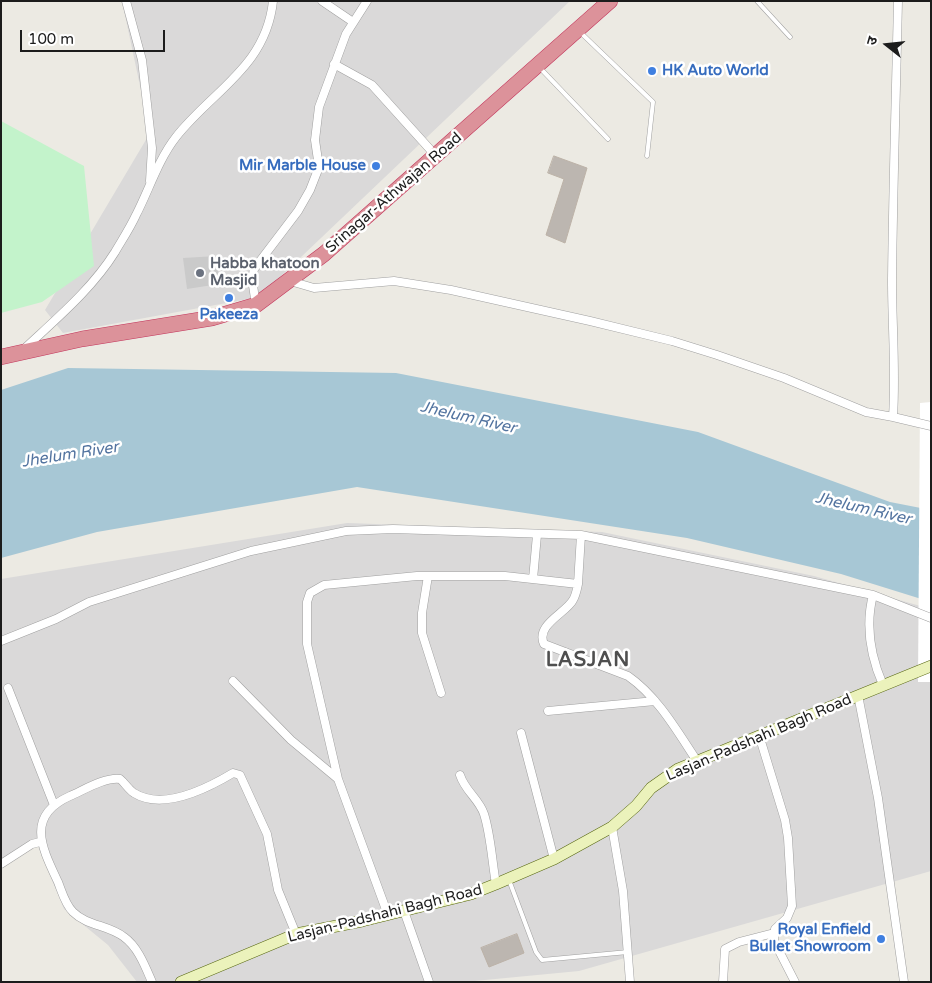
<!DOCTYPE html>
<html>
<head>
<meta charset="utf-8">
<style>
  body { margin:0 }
  #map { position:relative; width:932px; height:983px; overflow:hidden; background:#eceae3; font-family:"Varela Round","Noto Sans Devanagari",sans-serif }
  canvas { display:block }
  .frame { position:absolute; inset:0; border:2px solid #1c1c1c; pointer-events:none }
  .north { position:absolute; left:862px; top:20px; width:50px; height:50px; -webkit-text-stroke:4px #fff; paint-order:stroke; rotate:286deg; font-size:14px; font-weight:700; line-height:20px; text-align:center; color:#1c1c1c }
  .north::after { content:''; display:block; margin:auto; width:18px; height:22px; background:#1c1c1c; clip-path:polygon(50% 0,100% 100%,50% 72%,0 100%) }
  .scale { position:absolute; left:20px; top:30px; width:145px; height:22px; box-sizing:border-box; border:2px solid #1c1c1c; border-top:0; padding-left:6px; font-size:15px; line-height:18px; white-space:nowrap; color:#1c1c1c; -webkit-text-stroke:4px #fff; paint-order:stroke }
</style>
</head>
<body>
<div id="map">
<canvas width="932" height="983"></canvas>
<div class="frame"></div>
<div class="north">उ</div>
<div class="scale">100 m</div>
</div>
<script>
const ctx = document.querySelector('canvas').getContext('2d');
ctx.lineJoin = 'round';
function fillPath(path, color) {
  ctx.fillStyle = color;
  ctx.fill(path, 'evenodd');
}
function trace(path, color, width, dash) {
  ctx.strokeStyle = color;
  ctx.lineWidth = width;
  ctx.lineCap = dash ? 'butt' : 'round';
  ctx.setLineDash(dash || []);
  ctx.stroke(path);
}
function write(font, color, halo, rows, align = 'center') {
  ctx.font = font + ' "Varela Round",sans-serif';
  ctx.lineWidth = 5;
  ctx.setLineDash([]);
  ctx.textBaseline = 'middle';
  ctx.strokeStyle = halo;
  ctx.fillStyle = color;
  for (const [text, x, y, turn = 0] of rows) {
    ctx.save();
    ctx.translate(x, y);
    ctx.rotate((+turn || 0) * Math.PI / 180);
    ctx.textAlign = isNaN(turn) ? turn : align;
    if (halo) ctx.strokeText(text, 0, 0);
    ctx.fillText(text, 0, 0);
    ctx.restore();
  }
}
const residential = new Path2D(`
  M122,1H570L259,297L63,333L45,310L150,133Z
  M347,523L602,532L814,576L931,609V871L579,971L464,982H137L108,945L64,909L37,844L1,861V579Z`);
const religious = new Path2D(`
  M217,256L219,284L187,289L183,258Z`);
const park = new Path2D(`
  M1,121L84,166L94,266L42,302L1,313Z`);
const water = new Path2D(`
  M68,368L396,373L698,432L890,502L931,510V602L841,574L687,538L357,487L97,532L1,558V390Z`);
const pier = new Path2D(`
  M931,402V682H918L920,403Z`);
const building = new Path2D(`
  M554,156L587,168L565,243L546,235L564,179L548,173Z
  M517,934L524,953L489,967L481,948Z`);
const lane = new Path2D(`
  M757,1L790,37
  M581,33L653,102L647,156
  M541,69L608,139
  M509,880L536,952L542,960L628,952`);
const street = new Path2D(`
  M126,1L142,60L152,148L150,181
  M322,1L353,22
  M334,64L372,85L436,156
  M290,281L314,288L394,281L451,290L590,321L672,341L717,355L784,378L866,412L893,417C896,371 892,326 892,280C893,187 896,94 898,1
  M256,305L252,279L254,269L298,211L310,190L319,167L315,140L319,107L346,34L367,1
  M24,349C56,319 92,289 115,252C122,240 130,228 136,215C149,190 158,160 176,137C212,91 266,67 273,1
  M893,417L931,426
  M428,576L422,613V633L441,693
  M533,579L537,535
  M578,584L581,535
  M873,595C865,626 870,655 883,685
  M1,641L56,619L89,602L251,551L346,531L393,529L581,535L873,595L931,618
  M233,681L291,740L338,779L388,915
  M8,688L54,805
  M858,695L878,798L904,982
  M548,711L655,701
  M521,733L554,859
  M759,735L785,820L788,838L792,906L787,918L775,929L774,941L795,982
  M460,775C465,791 479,799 484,814C491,836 492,862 496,884
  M338,779L307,644V602L310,593L324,585L417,576H505L578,584C577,589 576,595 573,600C566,613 535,625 544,644L628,676C658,697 677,731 697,761
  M612,827L623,891L630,982
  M1,864L32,844L40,842
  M404,911L429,982
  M152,982C145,966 138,947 124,937C109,925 87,926 73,912C65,904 62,892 58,882C42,848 25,816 70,796C84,790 105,777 120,779C125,783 128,789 134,793C163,811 208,788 233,773L240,775L267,834L278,890L296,934
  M723,982L725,949L739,942L774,933`);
const secondary = new Path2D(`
  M181,982L296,934L362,921L471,894L496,884L554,859L612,827L636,806L651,788L678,769L931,666`);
const highway = new Path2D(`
  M1,357L82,339L212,318L256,305L324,254L610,1`);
const markers = [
  [652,71,5,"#3f7fe0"],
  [376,166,5,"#3f7fe0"],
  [200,273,5,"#6b7280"],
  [229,298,5,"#3f7fe0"],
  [881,939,5,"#3f7fe0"]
];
const shopNames = [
  ["HK Auto World",662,71,"left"],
  ["Mir Marble House",366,166],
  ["Pakeeza",229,315,"center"],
  ["Royal Enfield",871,930],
  ["Bullet Showroom",871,947]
];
const streetNames = [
  ["Srinagar-Athwajan Road",394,193,-41],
  ["Lasjan-Padshahi Bagh Road",759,738,-23],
  ["Lasjan-Padshahi Bagh Road",385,914,-14]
];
const worshipNames = [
  ["Habba khatoon",210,264],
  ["Masjid",210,281]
];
const waterNames = [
  ["Jhelum River",468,418,13],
  ["Jhelum River",70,455,-9],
  ["Jhelum River",863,509,13]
];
const districtNames = [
  ["LASJAN",588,661]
];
fillPath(residential, '#dad9d9');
fillPath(religious, '#cacaca');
fillPath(park, '#c3f3cb');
fillPath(water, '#a7c7d5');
fillPath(pier, '#fff');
fillPath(building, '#bcb6b0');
trace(building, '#bcb2a7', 1);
trace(lane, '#a0a0a0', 5);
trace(street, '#a0a0a0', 9);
trace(secondary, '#566610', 12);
trace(highway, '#c3365c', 16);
trace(lane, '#fff', 4);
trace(street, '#fff', 8);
trace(secondary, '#ebf2bb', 11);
trace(highway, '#dc929a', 15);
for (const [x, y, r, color] of markers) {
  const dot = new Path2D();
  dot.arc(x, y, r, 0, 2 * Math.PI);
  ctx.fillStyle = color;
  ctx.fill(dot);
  trace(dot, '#fff', 2);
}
write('bold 15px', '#366cbe', '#fff', shopNames, 'right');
write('15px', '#1c1c1c', '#fff', streetNames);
write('bold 15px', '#5b616d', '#fff', worshipNames, 'left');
write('italic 16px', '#5374a0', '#fff', waterNames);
ctx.letterSpacing = '1px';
write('bold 20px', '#4f4f4f', '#fff', districtNames);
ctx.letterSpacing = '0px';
</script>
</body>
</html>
